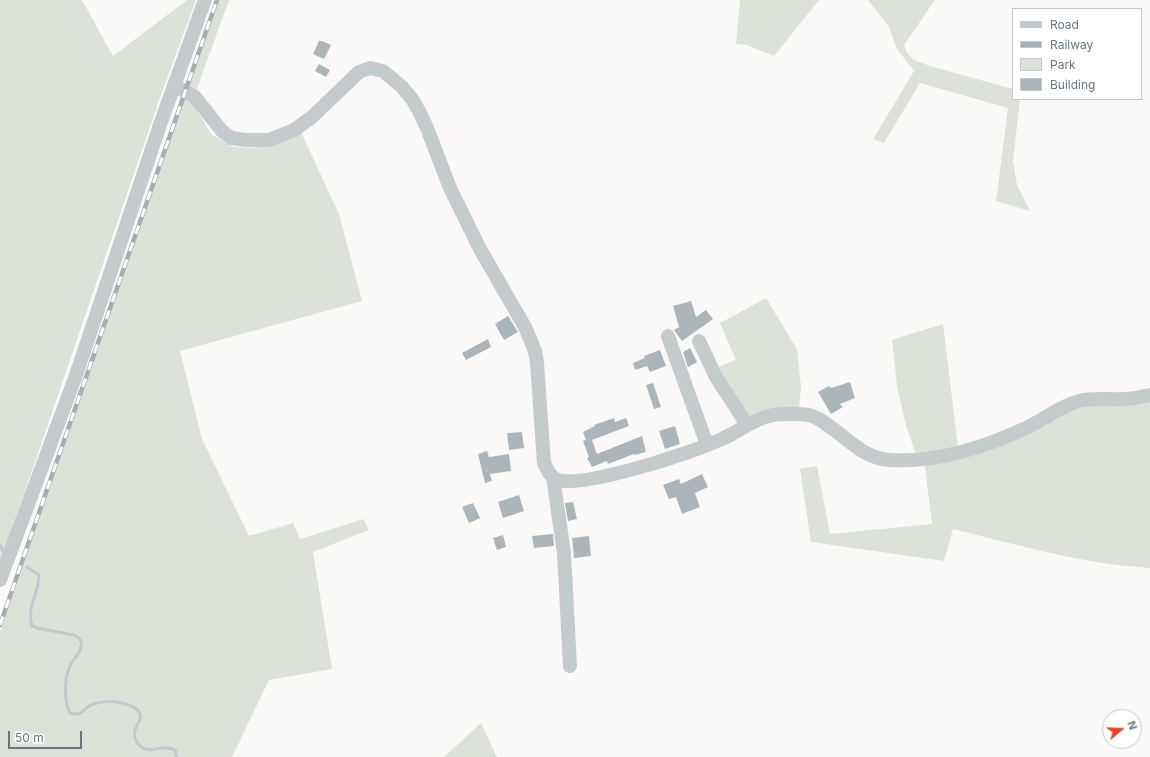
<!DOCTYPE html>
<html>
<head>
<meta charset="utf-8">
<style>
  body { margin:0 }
  #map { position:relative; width:1150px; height:757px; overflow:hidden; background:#faf9f7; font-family:Inter,sans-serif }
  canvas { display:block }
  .legend { position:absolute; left:1012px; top:8px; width:130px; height:92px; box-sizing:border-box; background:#fff; border:1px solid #c1c9cd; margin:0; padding:5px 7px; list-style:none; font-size:12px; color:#647883 }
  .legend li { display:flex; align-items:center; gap:8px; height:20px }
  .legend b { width:20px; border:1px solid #c1c9cd }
  .north { position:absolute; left:1102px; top:709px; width:40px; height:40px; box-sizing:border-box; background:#fff; border:1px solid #c1c9cd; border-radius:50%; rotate:71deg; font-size:11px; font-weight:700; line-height:16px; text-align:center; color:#647883 }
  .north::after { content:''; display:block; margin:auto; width:14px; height:18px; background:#e94328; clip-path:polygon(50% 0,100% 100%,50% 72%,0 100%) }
  .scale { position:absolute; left:8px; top:731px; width:74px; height:18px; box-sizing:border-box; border:2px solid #647883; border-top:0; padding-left:5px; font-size:12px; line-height:14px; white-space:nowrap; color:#647883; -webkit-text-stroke:3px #fff; paint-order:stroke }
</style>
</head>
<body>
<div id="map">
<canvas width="1150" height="757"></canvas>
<ul class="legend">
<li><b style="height:5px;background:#c5cbcd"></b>Road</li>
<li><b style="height:5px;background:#a6aeb3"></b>Railway</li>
<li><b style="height:11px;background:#dce2d8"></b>Park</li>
<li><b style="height:11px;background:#acb6ba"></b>Building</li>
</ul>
<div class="north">N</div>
<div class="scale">50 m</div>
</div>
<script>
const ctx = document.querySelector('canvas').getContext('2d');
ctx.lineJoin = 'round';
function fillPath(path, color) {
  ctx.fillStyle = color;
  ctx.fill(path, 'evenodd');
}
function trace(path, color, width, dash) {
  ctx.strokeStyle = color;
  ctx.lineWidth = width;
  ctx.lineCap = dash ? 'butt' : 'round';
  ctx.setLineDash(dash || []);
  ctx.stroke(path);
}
const green = new Path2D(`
  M0,0H82L113,56L187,0H196L162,92L0,564Z
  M219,0H229L194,97L187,91Z
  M740,0H819L774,56L747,45L736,44Z
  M868,0H935L904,45L907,53L914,60L930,66L1013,89V99H1020L1013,161L1017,185L1030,211L996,201L1008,108L920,83L884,143L873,139L914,71L897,49L889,27Z
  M185,96L194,105L211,134L233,147L254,148L278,142L299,128L339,214L362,301L180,351L202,439L249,536L293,523L300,539L363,519L369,530L313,552L332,669L269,680L232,757H0V632Z
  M766,298L797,349L801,387L798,420L791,419L754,423L708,371L736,360L720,323Z
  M943,324L958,448L1020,426L1132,392L1150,390V568C1083,564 1018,545 953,529L944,561L811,542L800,469L817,466L830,534L932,524L925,467L916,455L905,422L897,386L892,340Z
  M481,723L497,757H444Z`);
const stream = new Path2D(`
  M0,545L5,554
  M27,567L39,575C39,593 26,607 32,626L37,628L74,635C79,637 83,641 81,647C79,654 73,660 70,666C64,678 64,702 70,713C84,717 83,707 94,704C100,702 110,701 116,702C124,703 143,707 140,719C139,723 136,726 135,730C133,735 136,743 140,746C150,755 163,743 175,750L177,757`);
const building = new Path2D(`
  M319,41H322L331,45L324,59L313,54Z
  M319,64L330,70L326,77L315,71Z
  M691,301L696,317L706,310L713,319L682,341L674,330L679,327L673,306Z
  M508,316L518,332L504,340L495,324Z
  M488,339L491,347L466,360L462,353Z
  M690,348L697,362L688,367L683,352Z
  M660,350L666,366L650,372L647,366L635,370L633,363L645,358L644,356Z
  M850,382L855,398L840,404L843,407L831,414L818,392L829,386L831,388Z
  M653,383L661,407L654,409L646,385Z
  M614,418L615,422L626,418L629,426L592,440L597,454L642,436L646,452L635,455L634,454L608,464L607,461L592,467L587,458L589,457L583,441L586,440L583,432L595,426L594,425Z
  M675,426L680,444L665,449L659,431Z
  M522,432L524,448L509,450L507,433Z
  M487,451L489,457L509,454L511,471L490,474L492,481L485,483L478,454Z
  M702,474L708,487L695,493L700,507L682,514L676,497L669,499L663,485L679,479L681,484Z
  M519,495L524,511L503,518L498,502Z
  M573,502L577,519L568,521L565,503Z
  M473,503L480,518L469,523L462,507Z
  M553,534L554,546L534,548L532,536Z
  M503,535L506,547L497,550L493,538Z
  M589,536L591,556L574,558L572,538Z`);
const minor = new Path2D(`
  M174,85L195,97L222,131L231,138L246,140H269L294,130L312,117L359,72L370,68L383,71L402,87L412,99L419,111L427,128L450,188L480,249L525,327L535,351L537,363L544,463C547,470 550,477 558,480C585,488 694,452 722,439C738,432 752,420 769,416C776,414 782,414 789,414C795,414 802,414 808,415C814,416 821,420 826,424C848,438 862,458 890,460C936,463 985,447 1026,428C1043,420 1060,406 1079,401C1090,398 1100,399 1111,399C1124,400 1137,398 1150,395
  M668,336L707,445
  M699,341L716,377L747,425
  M553,477L564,553L570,666
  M0,580L75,378L161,122L205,0`);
const rail = new Path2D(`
  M0,625L217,0`);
fillPath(green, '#dce2d8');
trace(stream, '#bdcbce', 3);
fillPath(building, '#acb6ba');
trace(minor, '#c5cbcd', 14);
trace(rail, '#a6aeb3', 4.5);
trace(rail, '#fff', 3, [9]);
</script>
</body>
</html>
